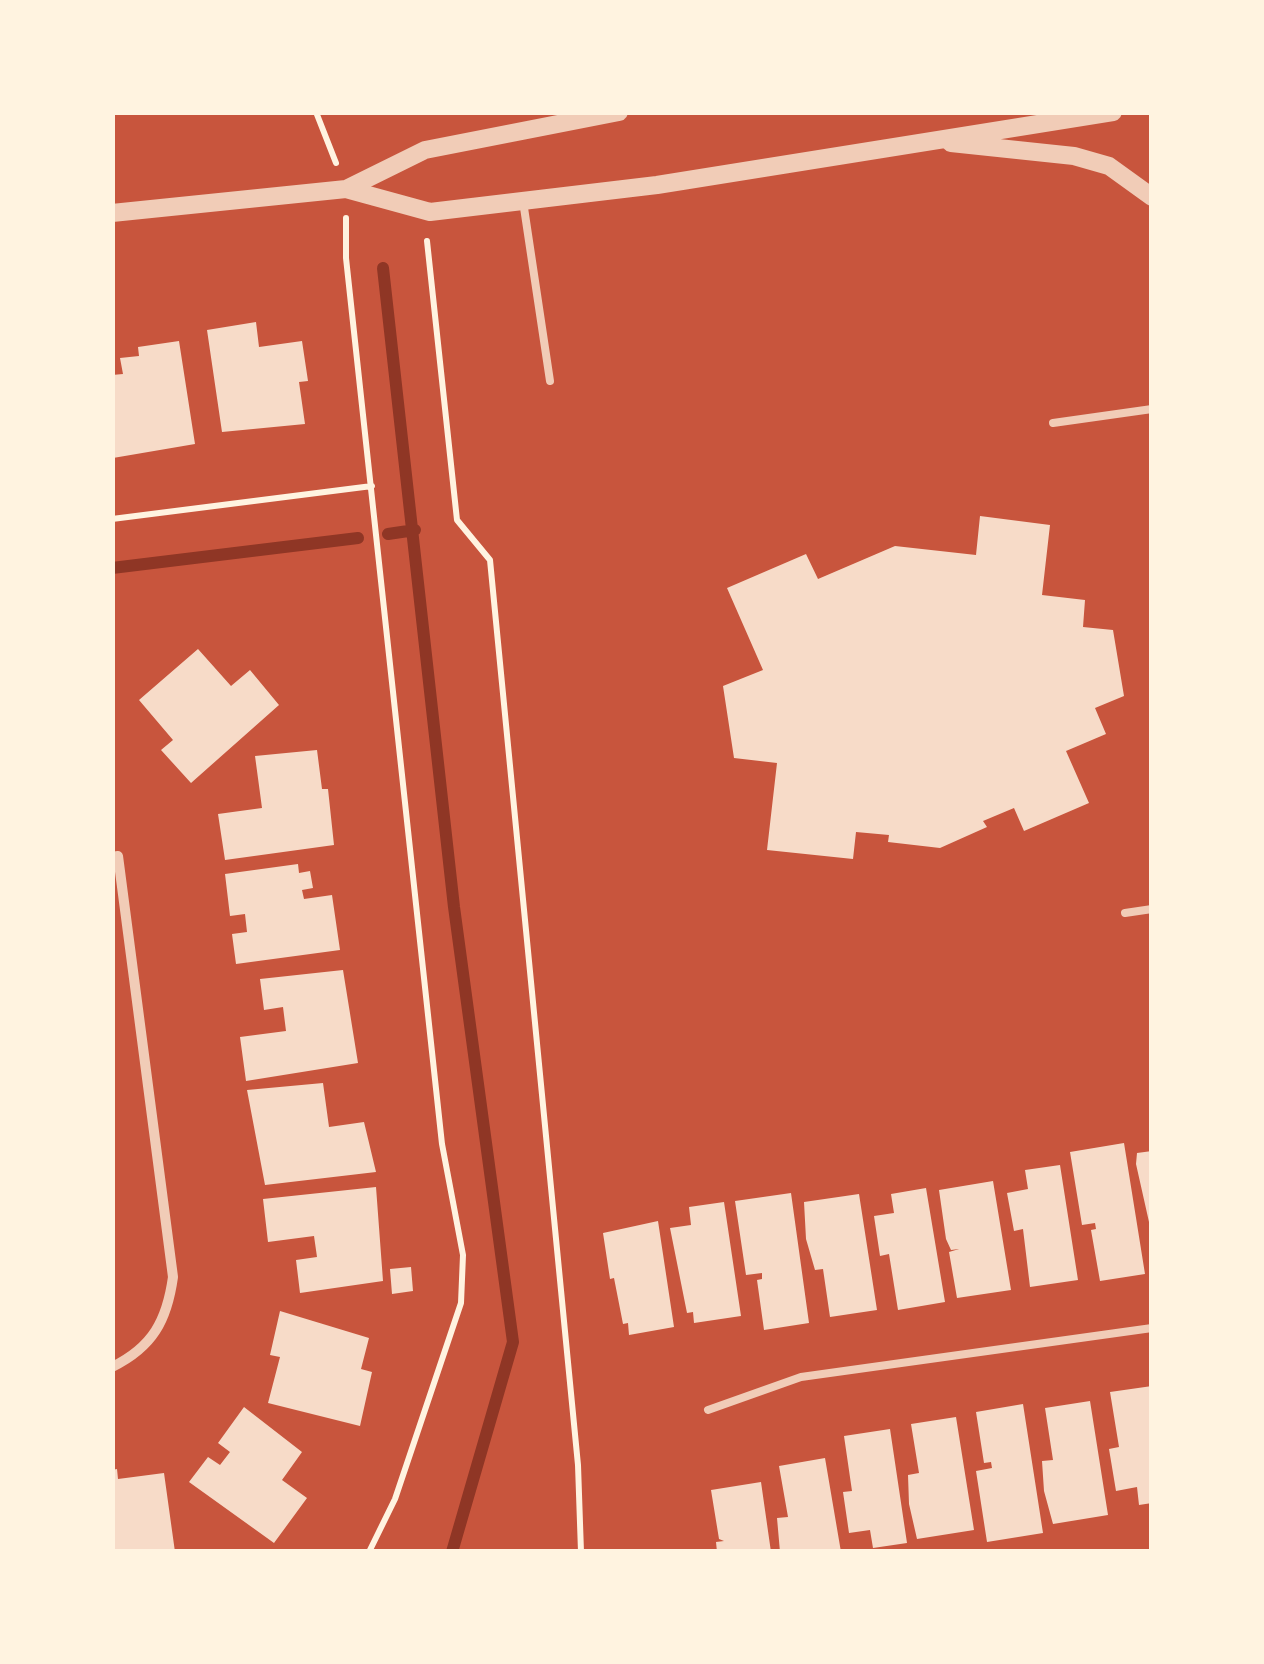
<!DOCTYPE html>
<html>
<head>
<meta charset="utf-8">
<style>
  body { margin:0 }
  #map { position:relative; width:1264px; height:1664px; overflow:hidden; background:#c8553d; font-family:Ubuntu,sans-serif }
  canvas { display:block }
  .frame { position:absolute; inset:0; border:115px solid #fff3e0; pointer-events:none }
</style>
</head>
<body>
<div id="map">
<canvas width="1264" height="1664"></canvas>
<div class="frame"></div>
</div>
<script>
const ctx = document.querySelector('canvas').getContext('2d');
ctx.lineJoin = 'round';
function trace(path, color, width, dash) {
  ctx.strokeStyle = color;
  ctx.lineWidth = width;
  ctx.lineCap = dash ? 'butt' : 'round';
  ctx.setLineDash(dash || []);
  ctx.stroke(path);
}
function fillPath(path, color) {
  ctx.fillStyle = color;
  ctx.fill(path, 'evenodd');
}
const stream = new Path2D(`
  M383,268L454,907L513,1342L452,1552
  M388,534L415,530
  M112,568L358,538`);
const building = new Path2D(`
  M256,322L259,347L302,341L308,381L299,382L305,424L222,432L207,330Z
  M179,341L195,444L113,458L112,375L123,374L120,358L139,356L138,347Z
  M980,516L1050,525L1042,595L1085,600L1083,627L1113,630L1124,696L1095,708L1106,734L1066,751L1089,803L1024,831L1014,808L983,821L987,827L940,848L888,842L889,835L856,832L853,859L767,850L777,763L734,758L723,686L763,670L727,588L806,554L818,579L895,546L976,555Z
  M198,649L231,686L250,670L279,705L191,783L161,750L173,740L139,700Z
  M317,750L322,789H328L334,845L225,860L218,814L262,808L255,756Z
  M298,864L299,873L310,871L313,888L302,890L304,899L332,895L340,950L236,964L232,934L247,932L245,914L230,916L225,874Z
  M343,970L358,1063L246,1081L240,1037L286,1031L283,1007L264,1010L260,979Z
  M323,1083L329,1127L364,1122L376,1172L265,1185L247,1090Z
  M1124,1143L1145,1274L1100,1281L1091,1230L1096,1229L1095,1223L1082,1225L1070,1152Z
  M1152,1151V1222H1149L1136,1164L1137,1153Z
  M1060,1165L1078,1280L1030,1287L1023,1229L1014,1231L1007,1193L1028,1189L1025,1170Z
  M993,1181L1011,1290L957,1298L949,1252L959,1249L951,1250L946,1239L939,1190Z
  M376,1187L383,1281L300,1293L296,1260L317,1257L314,1236L268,1242L263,1199Z
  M926,1188L945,1302L898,1310L889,1254L880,1256L874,1216L894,1213L891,1194Z
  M791,1193L809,1323L764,1330L757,1280L762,1279V1273L746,1275L735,1201Z
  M859,1194L877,1310L830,1317L823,1269L815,1270L806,1239L804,1202Z
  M724,1202L741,1316L694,1323L693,1312L687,1313L670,1228L691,1225L689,1207Z
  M658,1221L674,1327L629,1335L628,1323L623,1324L614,1278L610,1279L603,1233Z
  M411,1267L413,1291L392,1294L390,1269Z
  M280,1311L369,1338L361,1369L372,1372L360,1426L268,1403L280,1357L270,1355Z
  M1152,1386V1503L1139,1505L1137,1487L1116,1491L1109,1449L1119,1447L1110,1392Z
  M1090,1401L1108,1515L1053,1524L1044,1491L1042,1461L1053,1460L1045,1408Z
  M1023,1404L1043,1533L987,1542L976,1471L992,1468L991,1462L984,1463L976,1412Z
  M244,1407L302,1452L282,1480L307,1498L274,1543L189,1482L208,1457L220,1465L230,1452L218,1443Z
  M956,1417L974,1530L917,1539L909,1504L908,1475L919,1473L911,1424Z
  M890,1429L907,1543L873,1548L870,1530L849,1533L843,1492L852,1491L844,1436Z
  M825,1458L841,1552H780L777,1518L788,1517L779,1466Z
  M117,1469L118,1479L164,1473L175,1552H112V1470Z
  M761,1482L771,1552H717L716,1542L724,1541L719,1539L711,1490Z`);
const path = new Path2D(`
  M316,112L336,163
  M346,218V258L442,1144L463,1255L461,1303L395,1499L369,1552
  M427,241L457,520L490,560L578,1465L581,1552
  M112,519L372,486`);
const service = new Path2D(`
  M523,201L550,381
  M1053,423L1152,409
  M1125,913L1152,909
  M708,1410L801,1377L1152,1328`);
const minor = new Path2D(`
  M112,857L118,856L173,1277C167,1320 153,1347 112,1367`);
const tertiary = new Path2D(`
  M951,143L1074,156L1109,166L1152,197
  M346,189L425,150L619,112
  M112,213L346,189L430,212L657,185L1113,112`);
trace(stream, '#8f3625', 12);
fillPath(building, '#f7dbc8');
trace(path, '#fff3e0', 6);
trace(service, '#f1ccb7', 8);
trace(minor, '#f1ccb7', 10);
trace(tertiary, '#f1ccb7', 18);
</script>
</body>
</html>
